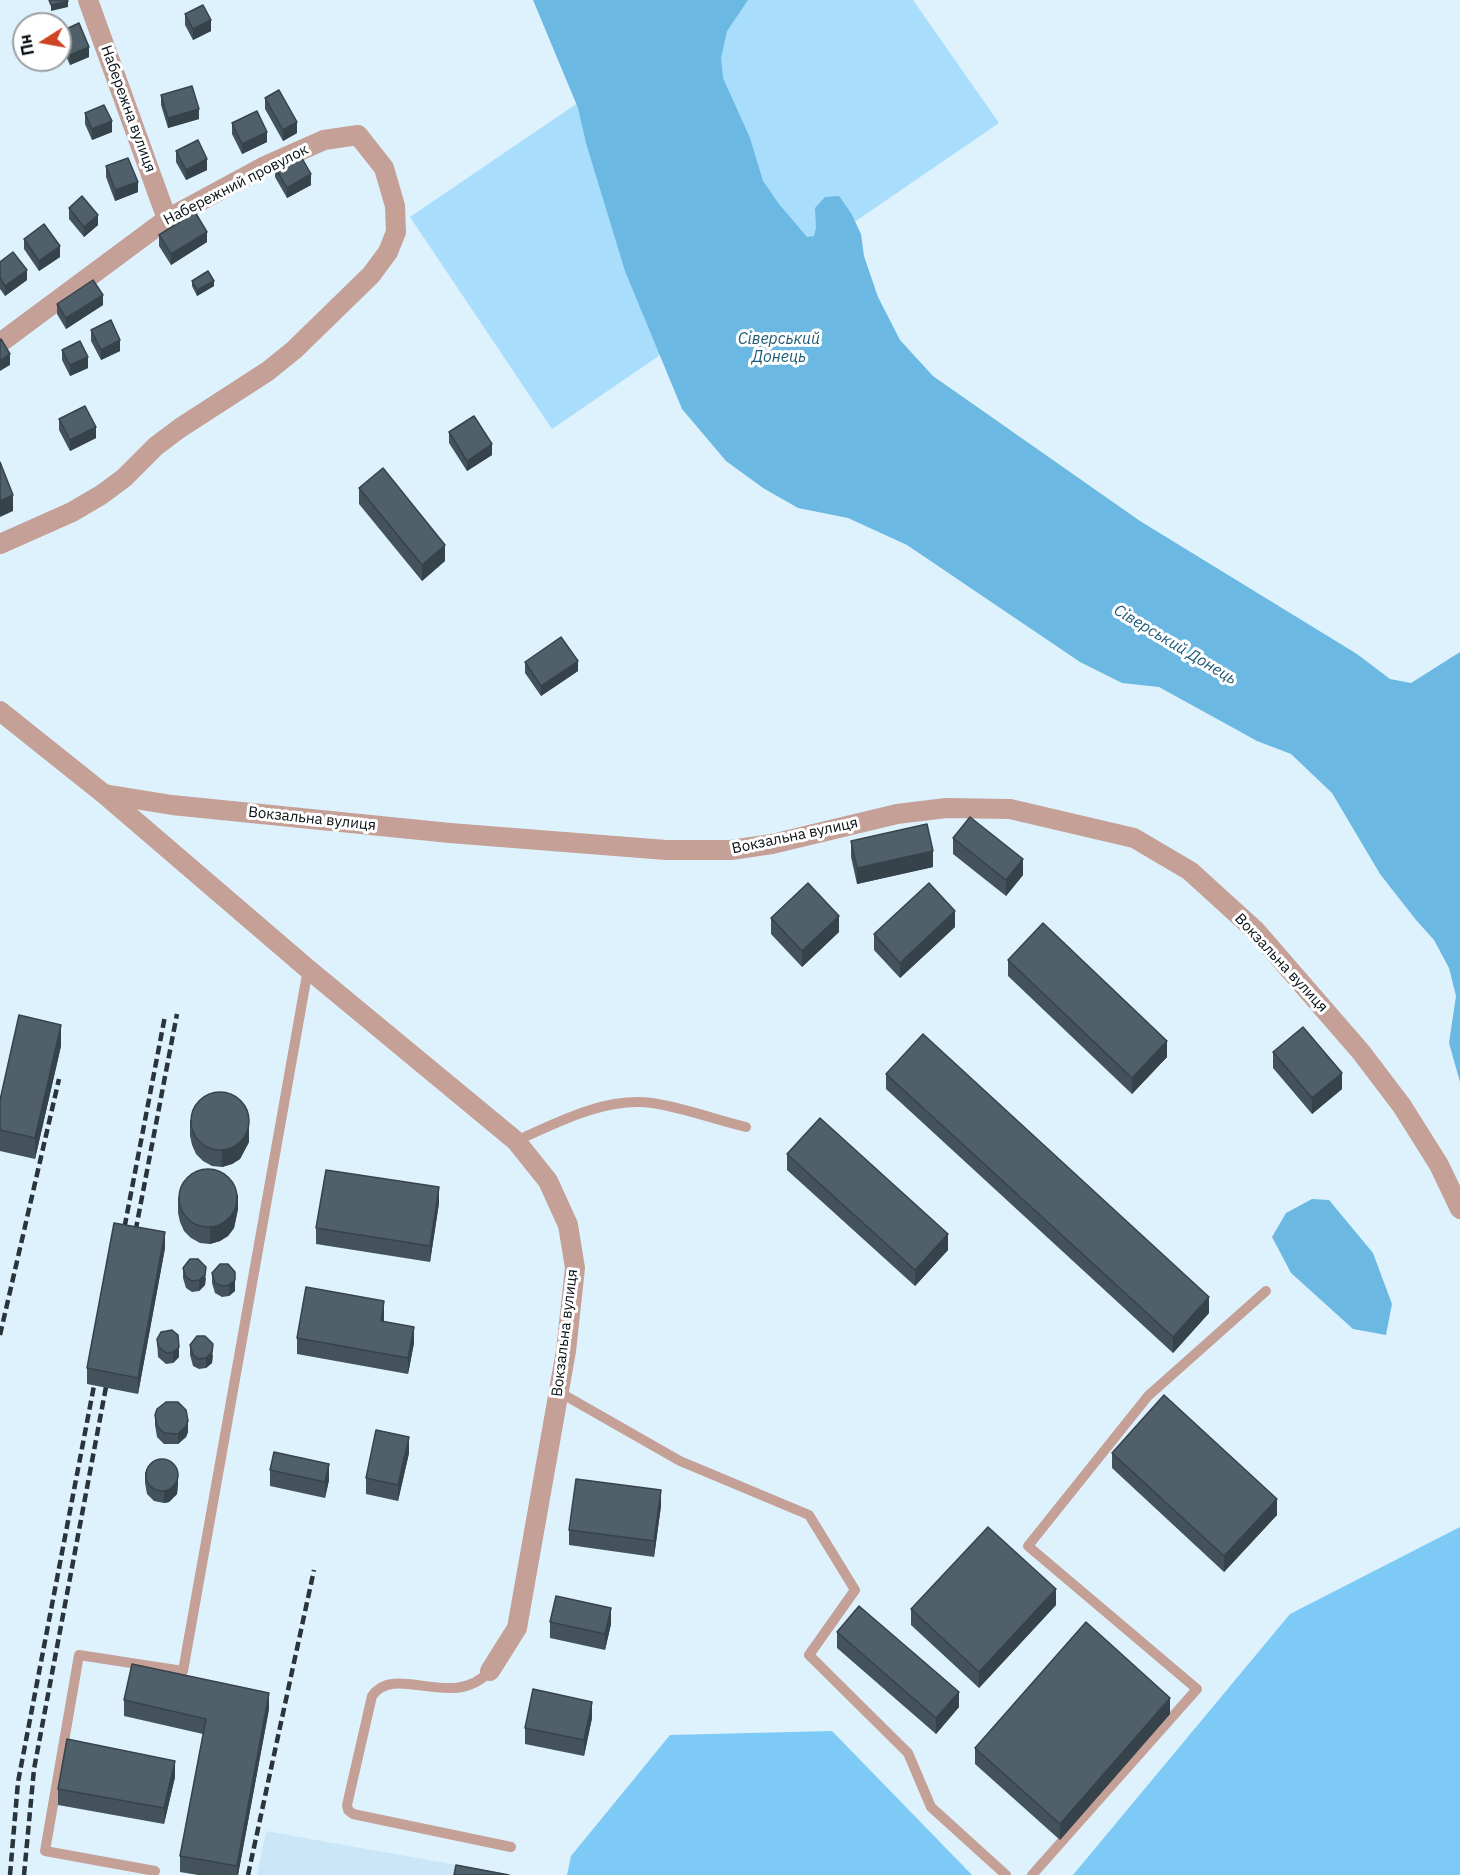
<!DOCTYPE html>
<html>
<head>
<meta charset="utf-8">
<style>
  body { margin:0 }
  #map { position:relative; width:1460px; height:1875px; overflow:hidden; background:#def2fe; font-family:"IBM Plex Sans",sans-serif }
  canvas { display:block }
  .north { position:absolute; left:12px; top:12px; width:60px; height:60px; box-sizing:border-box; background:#fff; border:2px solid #9d9fa1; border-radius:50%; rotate:259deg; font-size:16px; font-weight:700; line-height:24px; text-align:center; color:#091014 }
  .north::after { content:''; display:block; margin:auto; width:21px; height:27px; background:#ce4424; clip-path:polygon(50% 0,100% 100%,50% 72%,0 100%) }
</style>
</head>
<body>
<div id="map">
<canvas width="1460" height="1875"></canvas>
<div class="north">Пн</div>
</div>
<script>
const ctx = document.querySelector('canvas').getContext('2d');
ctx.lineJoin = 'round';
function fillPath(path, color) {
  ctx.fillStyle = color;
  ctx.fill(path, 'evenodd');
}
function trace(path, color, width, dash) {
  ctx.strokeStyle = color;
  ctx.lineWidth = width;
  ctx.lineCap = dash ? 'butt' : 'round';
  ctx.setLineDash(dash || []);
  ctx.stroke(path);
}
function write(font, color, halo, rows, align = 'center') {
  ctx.font = font + ' "IBM Plex Sans",sans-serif';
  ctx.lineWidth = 6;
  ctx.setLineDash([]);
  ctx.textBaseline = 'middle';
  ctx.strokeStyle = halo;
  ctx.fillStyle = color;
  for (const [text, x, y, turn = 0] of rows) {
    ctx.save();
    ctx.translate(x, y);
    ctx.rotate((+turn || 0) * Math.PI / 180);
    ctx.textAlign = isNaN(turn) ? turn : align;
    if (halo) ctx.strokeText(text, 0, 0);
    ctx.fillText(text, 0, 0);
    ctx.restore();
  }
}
const built = new Path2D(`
  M266,1831L513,1875H257Z`);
const green = new Path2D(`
  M729,0H913L999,123L552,429L410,217Z`);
const forest = new Path2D(`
  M1460,1527V1875H1073L1290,1614Z
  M832,1731L972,1875H567L571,1856L670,1735Z`);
const water = new Path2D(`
  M533,0H748L727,31L721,58L723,78L750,138L763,181L779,204L807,237L814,236L816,228L815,208L825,197L839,196L851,213L861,234L864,256L878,297L900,340L933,376L1140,521L1357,654L1390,679L1411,683L1460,652V1082L1449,1043L1456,996L1449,968L1434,940L1416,920L1380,874L1332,793L1291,754L1257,741L1159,687L1122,683L1080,662L907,545L848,518L798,508L763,488L726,461L682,409L625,271L586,143L578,108Z
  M1312,1199L1329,1200L1373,1253L1392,1304L1386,1335L1353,1329L1291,1273L1272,1237L1286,1213Z`);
const service = new Path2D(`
  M516,1141C558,1122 605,1097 652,1103C681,1107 717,1120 746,1127
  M559,1392L680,1461L809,1515L855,1590L809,1655L908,1753L931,1807L1006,1875
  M490,1671C452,1712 395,1662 372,1696L347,1805L348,1810L353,1814L511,1847
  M155,1871L45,1851L79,1655L183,1671L308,969
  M1032,1875L1197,1689L1028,1546L1148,1396L1266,1291`);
const minor = new Path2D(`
  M88,0L167,219
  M0,343L167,219L263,167L324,140L358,135L384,168L395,206L396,232L388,252L371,275L294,350L268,371L180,428L156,446L124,478L101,495L72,512L0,544
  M0,711L104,794L308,969L516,1141L548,1181L568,1225L575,1268L566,1351L517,1628L490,1671
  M104,794L172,805L450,833L666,850H731L772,844L897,814L946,808L1010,809L1134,838L1190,871L1256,931L1361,1052L1402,1106L1439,1165L1460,1209`);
const rail = new Path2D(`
  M122,1240L165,1016
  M133,1244L177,1014
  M0,1335L59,1079
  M10,1875L18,1782L97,1370
  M24,1875L34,1769L109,1371
  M248,1875L314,1570`);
const wall = new Path2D(`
  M185,14L211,31L193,40L185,25Z
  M60,32L89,57L70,65L60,43Z
  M161,95L199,119L168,128L161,105Z
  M265,98L297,133L283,141L265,109Z
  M85,113L112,132L92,140L85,124Z
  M232,123L267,142L242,154L232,134Z
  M176,151L207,170L186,180L176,162Z
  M106,166L138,192L115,201L106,177Z
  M275,167L311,185L287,198L275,177Z
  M69,208L98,225L84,237L69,219Z
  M159,235L207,242L171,265L159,246Z
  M24,239L60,257L39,271L24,249Z
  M0,262L27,280L5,296L0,289Z
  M192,281L214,286L197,296L192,286Z
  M57,304L103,305L66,329L57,314Z
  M91,330L120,351L101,360L91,341Z
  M62,350L88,368L70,376L62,360Z
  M59,419L96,438L70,451L59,430Z
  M449,432L492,455L467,471L449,443Z
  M359,488L445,561L422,581L359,504Z
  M525,662L578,671L541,696L525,673Z
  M953,838L1023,875L1006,896L953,854Z
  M851,841L933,867L857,884L851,857Z
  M771,918L839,932L802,967L771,934Z
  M955,927L900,978L874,950V934Z
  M1008,960L1167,1057L1132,1094L1008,976Z
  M61,1046L35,1159L0,1151V1100Z
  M1273,1052L1342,1089L1312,1114L1273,1068Z
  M886,1074L1209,1313L1173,1353L886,1089Z
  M190,1120L249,1142L240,1159L232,1164L222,1167L212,1166L203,1161L196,1154L192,1145L190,1136Z
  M787,1154L948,1250L915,1286L787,1170Z
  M178,1197L238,1209L234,1228L228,1236L220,1241L210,1244L200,1243L191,1238L184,1231L180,1222L178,1213Z
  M439,1203L430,1262L316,1244V1228Z
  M165,1248L138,1394L87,1384V1368Z
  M183,1268L206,1278L205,1285L199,1291L192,1292L186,1288L183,1278Z
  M212,1273L235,1283V1291L229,1296L222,1297L215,1293L212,1283Z
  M384,1317V1321L414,1343L408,1374L297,1354V1338Z
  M157,1339L179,1347V1357L173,1363L166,1364L158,1357Z
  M190,1345L213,1355L212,1363L206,1368L199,1369L193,1366L190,1355Z
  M155,1415L188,1432L186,1437L178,1444H164L157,1437L155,1425Z
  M409,1453L398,1501L366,1494V1478Z
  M1112,1453L1277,1515L1224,1572L1112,1468Z
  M270,1470L329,1480L325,1498L270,1486Z
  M145,1472L178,1483L177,1494L169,1502L164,1503L154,1501L147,1494L145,1483Z
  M661,1506L654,1557L569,1545V1530Z
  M1056,1605L979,1688L911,1625V1609Z
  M550,1622L611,1624L605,1650L550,1638Z
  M837,1632L959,1707L936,1734L837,1648Z
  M124,1700L269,1709L238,1875H198L180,1872V1856L203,1734L124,1716Z
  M1170,1714L1060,1840L975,1764V1748Z
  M592,1718L584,1756L525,1744V1728Z
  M175,1777L164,1824L58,1805V1789Z`);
const shadedWall = new Path2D(`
  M68,1V7L51,11V5Z
  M211,20V31L193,40V29Z
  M89,47V57L70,65V55Z
  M199,109V119L168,128V118Z
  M112,121V132L92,140V129Z
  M297,122V133L283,141V130Z
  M267,132V142L242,154V144Z
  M207,159V170L186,180V170Z
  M311,174V185L287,198V188Z
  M138,182V192L115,201V190Z
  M98,215V225L84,237V227Z
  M207,232V242L171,265V254Z
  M60,246V257L39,271V261Z
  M27,270V280L5,296V286Z
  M214,281V286L197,296V290Z
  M103,295V305L66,329V318Z
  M120,340V351L101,360V350Z
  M10,354V365L0,371V361Z
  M88,357V368L70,376V365Z
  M96,427V438L70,451V440Z
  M492,444V455L467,471V461Z
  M13,495V511L0,517V501Z
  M445,545V561L422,581V565Z
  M578,661V671L541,696V686Z
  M933,851V867L857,884V868Z
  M1023,859V875L1006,896V880Z
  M955,911V927L900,978V963Z
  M839,916V932L802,967V951Z
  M61,1025V1046L35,1159V1138Z
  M1167,1041V1057L1132,1094V1078Z
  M1342,1073V1089L1312,1114V1098Z
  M249,1126V1142L240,1159L232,1164L222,1167V1151Z
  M439,1187V1203L430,1262V1246Z
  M238,1194V1209L234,1228L228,1236L220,1241L210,1244V1228Z
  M165,1232V1248L138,1394V1378Z
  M948,1234V1250L915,1286V1270Z
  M206,1267L205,1285L199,1291V1280Z
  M235,1272V1291L229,1296V1285Z
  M1209,1297V1313L1173,1353V1337Z
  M384,1301V1317L381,1337V1321Z
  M414,1327V1343L408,1374V1358Z
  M213,1344L212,1363L206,1368V1358Z
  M179,1347V1357L173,1363V1352Z
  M188,1421V1432L186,1437L178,1444V1434Z
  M409,1437V1453L398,1501V1485Z
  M329,1464V1480L325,1498V1482Z
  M178,1472V1483L177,1494L169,1502L164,1503V1492Z
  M661,1490V1506L654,1557V1541Z
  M1277,1499V1515L1224,1572V1556Z
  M1056,1589V1605L979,1688V1672Z
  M611,1608V1624L605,1650V1634Z
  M959,1692V1707L936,1734V1718Z
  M269,1693V1709L238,1875H237V1866Z
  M1170,1698V1714L1060,1840V1824Z
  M592,1702V1718L584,1756V1740Z
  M175,1761V1777L164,1824V1808Z`);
const building = new Path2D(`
  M49,0H67L68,1L51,5Z
  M203,5L211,20L193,29L185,14Z
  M79,23L89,47L70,55L60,32Z
  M192,86L199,109L168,118L161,95Z
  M279,90L297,122L283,130L265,98Z
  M104,105L112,121L92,129L85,113Z
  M257,111L267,132L242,144L232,123Z
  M198,140L207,159L186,170L176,151Z
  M299,153L311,174L287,188L275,167Z
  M128,158L138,182L115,190L106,166Z
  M82,196L98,215L84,227L69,208Z
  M195,212L207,232L171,254L159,235Z
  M44,224L60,246L39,261L24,239Z
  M13,252L27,270L5,286L0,278V262Z
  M208,271L214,281L197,290L192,281Z
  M93,280L103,295L66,318L57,304Z
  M111,320L120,340L101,350L91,330Z
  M1,339L10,354L0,361V340Z
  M80,341L88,357L70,365L62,350Z
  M85,406L96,427L70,440L59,419Z
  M474,416L492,444L467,461L449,432Z
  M0,462L13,495L0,501Z
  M383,468L445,545L422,565L359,488Z
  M561,637L578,661L541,686L525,662Z
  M970,817L1023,859L1006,880L953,838Z
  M927,824L933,851L857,868L851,841Z
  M808,883L839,916L802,951L771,918Z
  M929,883L955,911L900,963L874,934Z
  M1043,923L1167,1041L1132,1078L1008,960Z
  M19,1015L61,1025L35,1138L0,1130V1100Z
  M1303,1027L1342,1073L1312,1098L1273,1052Z
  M923,1034L1209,1297L1173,1337L886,1074Z
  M191 1121a29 29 0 1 1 58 0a29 29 0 1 1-58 0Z
  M820,1118L948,1234L915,1270L787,1154Z
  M179 1198a29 29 0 1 1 58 0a29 29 0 1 1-58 0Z
  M326,1170L439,1187L430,1246L316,1228Z
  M114,1223L165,1232L138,1378L87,1368Z
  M190,1259H198L206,1267L205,1275L199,1280L192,1281L186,1277L183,1268Z
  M220,1264H228L235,1272V1280L229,1285L222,1286L215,1283L212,1273Z
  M306,1287L384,1301L381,1321L414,1327L408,1358L297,1338Z
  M172,1330L178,1335L179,1347L173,1352L166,1353L158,1346L157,1339L161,1332Z
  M197,1336H205L213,1344L212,1352L206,1358L199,1359L193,1355L190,1345Z
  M1164,1395L1277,1499L1224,1556L1112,1453Z
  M166,1402H178L186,1410L188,1421L186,1426L178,1434L164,1433L157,1426L155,1415L157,1409Z
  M376,1430L409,1437L398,1485L366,1478Z
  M274,1452L329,1464L325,1482L270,1470Z
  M146 1475a16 16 0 1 1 32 0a16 16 0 1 1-32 0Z
  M576,1479L661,1490L654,1541L569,1530Z
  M988,1527L1056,1589L979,1672L911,1609Z
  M556,1596L611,1608L605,1634L550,1622Z
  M859,1606L959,1692L936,1718L837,1632Z
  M1086,1622L1170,1698L1060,1824L975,1748Z
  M132,1664L269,1693L237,1866L180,1856L206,1719L124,1700Z
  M533,1689L592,1702L584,1740L525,1728Z
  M67,1739L175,1761L164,1808L58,1789Z
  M456,1865L509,1875H454Z`);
const streetNames = [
  ["Набережна вулиця",128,109,70],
  ["Набережний провулок",236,185,-27],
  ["Вокзальна вулиця",312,819,6],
  ["Вокзальна вулиця",795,836,-12],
  ["Вокзальна вулиця",1281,963,47],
  ["Вокзальна вулиця",565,1333,-83]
];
const waterNames = [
  ["Сіверський",779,339],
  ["Донець",779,357],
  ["Сіверський Донець",1175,645,31]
];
fillPath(built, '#cbe7f7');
fillPath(green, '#a8ddfb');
fillPath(forest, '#7ccaf5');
fillPath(water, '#6bb9e3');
trace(service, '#c4a097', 10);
trace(minor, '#c4a097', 20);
trace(rail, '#2b343a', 4.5, [9, 4.5]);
fillPath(wall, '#44535b');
fillPath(shadedWall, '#37434a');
fillPath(building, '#4f606a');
trace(building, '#37434a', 1.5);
write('15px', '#091014', '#fff', streetNames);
write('italic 16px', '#1e5a77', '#fff', waterNames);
</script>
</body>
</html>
